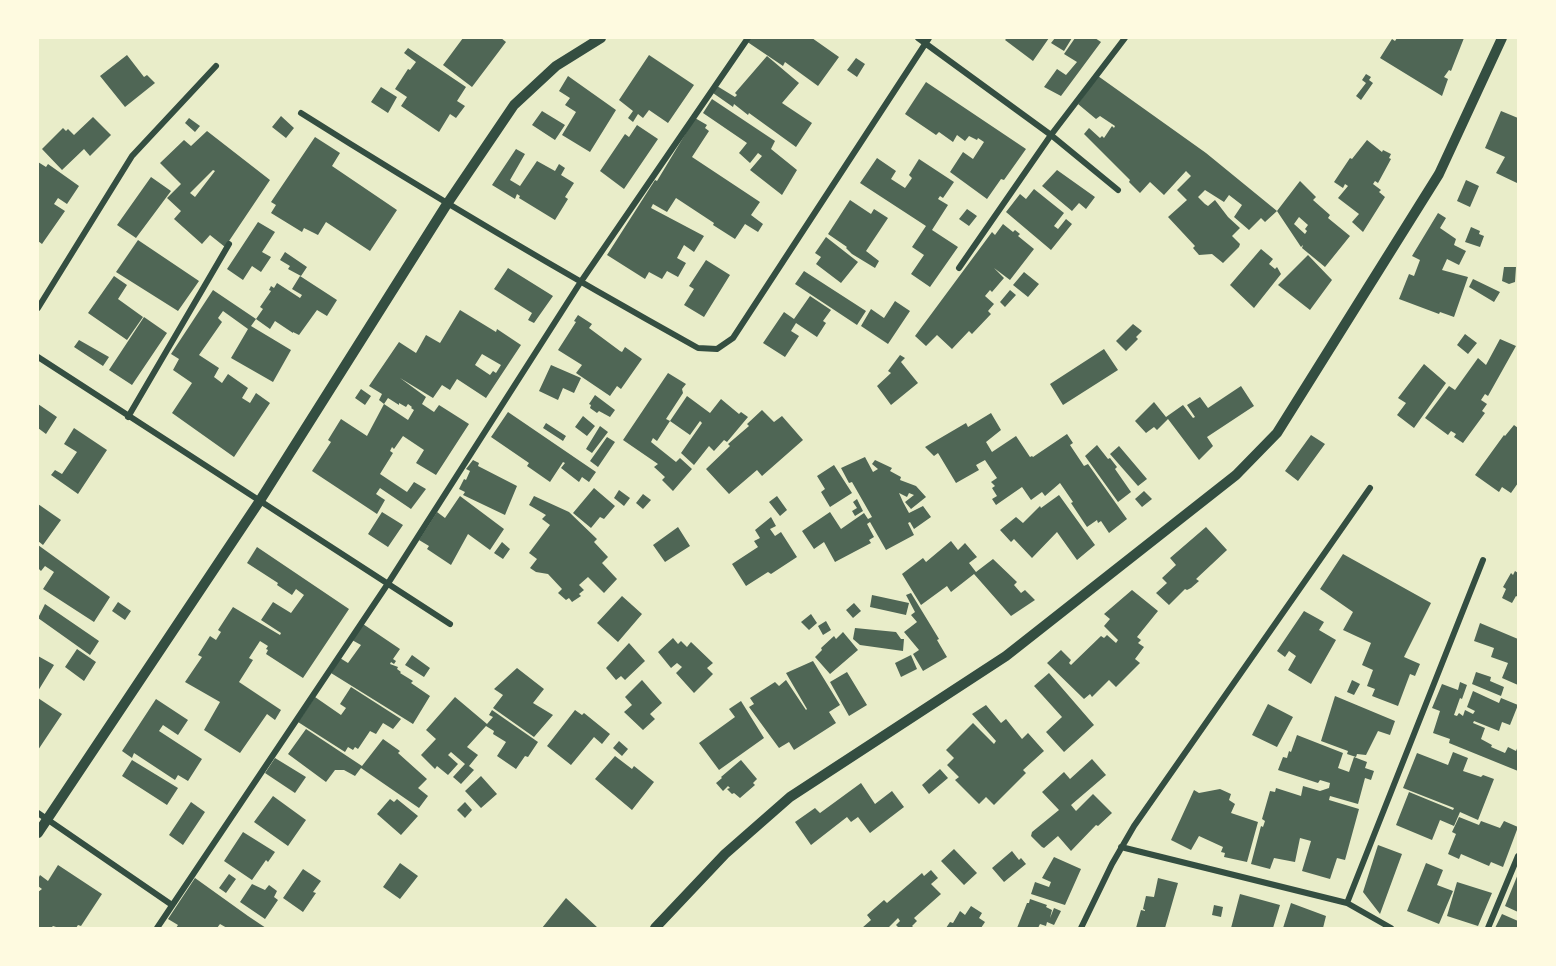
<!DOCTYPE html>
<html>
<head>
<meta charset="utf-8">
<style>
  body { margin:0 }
  #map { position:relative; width:1556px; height:966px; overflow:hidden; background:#e9edc9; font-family:Figtree,sans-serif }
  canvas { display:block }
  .frame { position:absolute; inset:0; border:39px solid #fefae0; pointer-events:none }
</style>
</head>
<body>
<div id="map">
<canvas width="1556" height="966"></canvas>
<div class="frame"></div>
</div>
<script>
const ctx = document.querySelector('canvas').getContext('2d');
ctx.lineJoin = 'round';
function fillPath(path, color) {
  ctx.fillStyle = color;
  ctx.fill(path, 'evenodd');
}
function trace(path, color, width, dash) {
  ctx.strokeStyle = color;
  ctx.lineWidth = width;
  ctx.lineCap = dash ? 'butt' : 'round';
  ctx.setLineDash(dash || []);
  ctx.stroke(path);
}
const building = new Path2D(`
  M463,38H501L506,42L472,87L443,65Z
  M748,38H812L839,57L818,86L785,62L783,66L746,41Z
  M1007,38H1049L1033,61L1005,40Z
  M1055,38H1072L1064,51L1051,43Z
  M1075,38H1095L1101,42L1061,96L1044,87L1057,69L1066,75L1077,62L1064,54Z
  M1397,38H1464L1451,71L1449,70L1444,77L1448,79L1442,96L1380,58L1392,39L1395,41Z
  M408,48L466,87L457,101L465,106L456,118L450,114L439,132L401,106L407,97L395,89L408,69L410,70L416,62L404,53Z
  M127,55L144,77L147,75L155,83L125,107L100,76Z
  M649,55L694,85L668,123L649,110L643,118L638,114L633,122L628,118L633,111L619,100Z
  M767,56L799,83L782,103L812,123L796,147L749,113L748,115L734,104L733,107L713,93L717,86L735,97L737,95L735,93Z
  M856,58L865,64L857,77L847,70Z
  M1366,74L1371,77L1369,80L1373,83L1361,100L1356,96L1366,83L1362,80Z
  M568,76L616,110L590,152L562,135L576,112L565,105L570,98L559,91Z
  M1098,76L1206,153L1277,211L1300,181L1316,197L1313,200L1330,215L1328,218L1350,236L1325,267L1302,248L1303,245L1301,247L1277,211L1265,222L1261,218L1249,230L1234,217L1242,205L1229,195L1224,202L1205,190L1198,197L1205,204L1208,206L1215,200L1228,217L1240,228L1232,236L1240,244L1239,247L1223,263L1212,254L1199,255L1193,248L1195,246L1168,217L1187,200L1177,190L1191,176L1186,171L1164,195L1150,182L1140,193L1129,182L1130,180L1084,134L1089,128L1100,138L1102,136L1104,138L1112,126L1114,128L1115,126L1100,116L1096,119L1078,104ZM1299,217L1308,225L1305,229L1307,231L1305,234L1294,224Z
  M926,82L1026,149L1004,180L1001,179L987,199L950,172L963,152L973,159L984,142L978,138L977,140L969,136L965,141L957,135L953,142L939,132L936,135L905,114Z
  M381,87L397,97L388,113L371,102Z
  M712,99L775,141L771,149L797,170L782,195L750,170L762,156L758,153L750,163L739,153L747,143L703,113Z
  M542,111L565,125L555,140L532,125Z
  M1501,111L1518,118L1517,183L1496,173L1505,157L1485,148Z
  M281,116L294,128L286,138L272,127Z
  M93,117L111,135L90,156L84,149L62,170L42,149L63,128L66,131L68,129L74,135Z
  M189,118L200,126L195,132L185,123Z
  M695,118L707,125L705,128L709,131L692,157L760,202L751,215L763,224L758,232L745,224L735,239L713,225L714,223L676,198L667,212L653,204L651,208L704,236L694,252L684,245L677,258L686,263L678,277L667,271L662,279L649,272L645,279L607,255L655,180L657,181Z
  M637,125L658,139L624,189L600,171L625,134L629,137Z
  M207,131L270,180L225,247L210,235L202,244L174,219L181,211L167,198L181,184L160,163L184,140L191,146ZM213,170L215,171L195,197L190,193Z
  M315,137L340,153L332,166L397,210L370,251L326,222L318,235L304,228L302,232L271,213L276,205L271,202Z
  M1367,140L1382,152L1383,150L1391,154L1389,158L1391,159L1378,183L1375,181L1373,184L1381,190L1379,192L1385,197L1363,232L1352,222L1359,214L1338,198L1348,186L1345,184L1343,188L1334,182L1350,158L1352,159Z
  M516,149L525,154L510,180L520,186L537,161L555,171L559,164L565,168L561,175L574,183L565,197L568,199L555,220L519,198L520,196L517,194L515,199L492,185Z
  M877,158L896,171L891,179L905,188L912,178L909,175L919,159L954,182L943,198L940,196L938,199L948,205L932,230L958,247L930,287L911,274L924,255L912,247L926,226L860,183Z
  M38,162L46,167L48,164L79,186L67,204L58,198L54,204L65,211L42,244L38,241Z
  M1057,170L1095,197L1086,209L1079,203L1072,211L1042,186Z
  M151,177L171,191L136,238L117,225Z
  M1466,180L1479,186L1470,207L1457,201Z
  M1034,189L1064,213L1054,226L1058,229L1066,219L1072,224L1051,250L1006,212L1020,194L1026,199Z
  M850,200L871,214L874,209L888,218L866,251L879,261L875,268L852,254L846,248L847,247L828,234Z
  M967,209L977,216L969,226L959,219Z
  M1438,213L1446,218L1440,228L1456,239L1454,245L1466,251L1459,265L1447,259L1442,270L1468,277L1454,317L1440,312L1439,314L1399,299L1409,274L1414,276L1420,260L1412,256Z
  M258,222L275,232L262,252L271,257L261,272L252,266L243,280L227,269Z
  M1003,224L1013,232L1015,230L1020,234L1018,236L1034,249L1010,280L994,268L1004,278L992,292L990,290L985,296L994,304L988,311L991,314L972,334L969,331L952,349L937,335L926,346L915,336L992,232L995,235Z
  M1471,227L1480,231L1479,234L1484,236L1480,247L1465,242Z
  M826,237L858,262L841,283L816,264L821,257L815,253Z
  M138,240L199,281L178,311L116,272Z
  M1261,249L1273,259L1269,264L1275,269L1277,267L1281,274L1254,308L1230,285Z
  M285,252L307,267L301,276L288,269L290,266L280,260Z
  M1308,255L1332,280L1310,310L1278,285Z
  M706,260L730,275L704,317L684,305L694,289L689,286Z
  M1504,267H1516L1515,282L1509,284L1502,281Z
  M508,268L553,296L534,323L528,320L532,313L494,289Z
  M804,271L866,311L857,325L795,284Z
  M1024,272L1039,284L1028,297L1013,285Z
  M114,276L127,285L118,299L143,317L127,340L88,313Z
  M300,276L337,300L327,316L317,310L299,335L293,332V333L275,321L270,329L256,319L263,309L260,307L271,291L269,290L271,286L274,288L277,283L300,298L302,295L292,289Z
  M1473,279L1500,292L1494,302L1469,287Z
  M213,290L256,319L251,326L291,350L273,382L231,358L248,329L223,311L218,318L222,322L199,355L219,368L214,377L222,383L228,374L248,388L242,398L250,403L256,393L270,403L234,457L172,413L192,383L173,370L179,359L171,354Z
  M1010,290L1016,295L1005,307L1000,302Z
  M810,296L831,310L823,321L826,323L817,337L796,323L791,331L799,336L785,357L763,343L784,312L794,319Z
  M895,301L910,311L888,344L861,326L871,309L884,318Z
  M460,310L496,332L497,329L521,345L486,398L457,379L450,390L442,385L433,398L400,378L426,397L422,404L434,412L439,405L469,424L436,475L416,463L424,450L403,436L394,449L392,447L390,451L393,453L380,474L407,492L414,482L426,489L411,509L380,488L376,494L385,500L377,514L312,471L331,442L328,440L341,419L367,436L384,404L408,420L414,410L411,408L412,407L408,404L406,407L399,403V405L388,398L384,404L379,400L382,394L369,386L399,342L416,353L426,335L440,343ZM482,354L501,365L496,373L493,371L490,375L475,365Z
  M578,315L592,324L589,328L620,351L622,352L625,347L642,359L621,389L617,386L610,396L576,373L582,365L558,350L576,322L574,321Z
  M144,317L167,333L132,385L109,370Z
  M1133,324L1142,331L1136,337L1138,339L1126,351L1116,341Z
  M1465,334L1477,343L1468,354L1457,345Z
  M1500,339L1516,346L1488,396L1485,394L1481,400L1487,404L1482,411L1485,413L1463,443L1454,437L1456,434L1451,431L1448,435L1425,418L1449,386L1455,390L1478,358L1486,365Z
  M79,340L109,357L103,366L74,347Z
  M1104,349L1118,370L1063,405L1050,384Z
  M900,355L905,358L901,362L918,383L891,405L877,386L891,373L888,371Z
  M1424,364L1446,383L1414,428L1397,415L1406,403L1398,398Z
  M551,365L581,378L574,393L563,388L558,400L539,391Z
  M668,373L686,384L682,389L683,393L666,419L670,421L687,396L710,413L721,399L739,414L741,412L748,417L727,442L724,440L714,451L709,446L694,465L681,453L702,423L700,421L690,435L670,421L657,441L653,438L651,442L676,462L680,458L692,469L673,491L662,480L665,477L654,467L658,464L623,440Z
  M1241,386L1254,406L1207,437L1213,446L1199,460L1168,419L1157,430L1154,427L1146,433L1135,421L1154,402L1166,417L1183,405L1193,418L1195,417L1187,405L1200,397L1208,408Z
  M361,389L371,396L365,405L355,398Z
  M595,395L615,410L610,417L599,411L597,413L590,408L591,405L589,404Z
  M38,404L57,417L46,434L38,428Z
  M762,410L774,422L782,416L803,440L762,476L757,470L729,494L706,469L730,446L728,444L749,426L747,424Z
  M508,412L596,472L589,482L582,477L579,482L561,468L565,463L563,462L550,482L527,466L529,463L491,437Z
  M991,413L1001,430L986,442L992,452L1016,436L1030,457L1032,456L1033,457L1067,434L1073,443L1070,445L1084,466L1088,464L1127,519L1109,533L1101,521L1098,523L1097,520L1087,527L1071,503L1073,502L1060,483L1045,496L1042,492L1031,500L1022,487L996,505L992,499L997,496L992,488L995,486L991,482L997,478L985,460L976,465L979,470L956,483L938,453L934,456L925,447L966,423L968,427Z
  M583,416L595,426L587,436L575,427Z
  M546,423L566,436L563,441L543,428Z
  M1514,425L1518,428V483L1511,493L1502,487L1499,492L1475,475L1504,435L1505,436Z
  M600,426L608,432L592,453L586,449Z
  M74,428L107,450L78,494L51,475L55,470L62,474L77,452L64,444Z
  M1311,435L1325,444L1298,481L1285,471Z
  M607,437L615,442L598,467L590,461Z
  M1097,445L1108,459L1110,458L1117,467L1115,469L1131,492L1118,502L1085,456Z
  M1119,446L1147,479L1138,486L1110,454Z
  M865,457L873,472L878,469L872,464L875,460L892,468L890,471L901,477L900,480L916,486L926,497L911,509L905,502L914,495L909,493L907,497L899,493L903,502L909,513L923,506L931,517L914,529L910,522L908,523L914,535L886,550L870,522L867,524L874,537L869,540L871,543L835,562L824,542L814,549L802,531L830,512L841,529L864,513L868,519L872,517L852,482L849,483L841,468Z
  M473,460L479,463L478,466L517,486L505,515L463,495L465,492L459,489L464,479L466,480L470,471L466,469Z
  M834,465L852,493L830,507L821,492L825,489L817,476Z
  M594,488L615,506L604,519L600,517L591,528L573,513Z
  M619,490L630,498L624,506L614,498Z
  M1144,491L1152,499L1142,507L1135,499Z
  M643,494L651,500L643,509L636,503Z
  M1059,495L1095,545L1077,560L1057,532L1032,558L1014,539L1011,542L1000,530L1016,517L1023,523L1040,506L1041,508Z
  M460,496L504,529L490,550L468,534L451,565L427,549L429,546L419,540L437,512L445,518Z
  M534,496L569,512L597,539L594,542L608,557L602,563L617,579L604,593L588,577L579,585L584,590L579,594L581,596L572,602L569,598L566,600L558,593L562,589L548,574L536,572L530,568L537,559L529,553L550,525L542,519L546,515L529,505Z
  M777,496L787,510L780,516L769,502Z
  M857,499L863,511L855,516L852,511L857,508L853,502Z
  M38,504L61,520L43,545L38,541Z
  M382,512L403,525L388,547L368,534Z
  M771,517L776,526L770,529L775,536L781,532L797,557L771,574L768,572L746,586L732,564L758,547L754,541L760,538L755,530Z
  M678,527L690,546L665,562L653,545Z
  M1206,527L1227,550L1196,579L1199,581L1191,588L1187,590L1185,589L1169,605L1156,593L1167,583L1162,578L1176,565L1170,558Z
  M951,541L958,550L965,543L977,557L969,563L976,572L993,559L1017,582L1014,585L1021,593L1025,590L1035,600L1011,616L974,574L951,592L947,586L921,605L902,574L923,558L926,562Z
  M502,542L510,549L503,559L494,553Z
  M38,545L110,597L94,622L43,589L54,572L45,566L41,571L38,568Z
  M257,547L349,609L303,678L266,654L268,650L266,649L268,646L260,641L249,658L253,660L239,682L281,710L275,720L267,714L240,753L204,730L220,702L185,682L202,657L198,655L210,636L216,640L221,632L218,630L233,607L280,635L281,633L261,620L273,602L291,613L304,595L296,589L292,595L277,585L278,583L247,563Z
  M1343,554L1431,603L1404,657L1420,664L1415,676L1410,674L1398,706L1372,696L1375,689L1367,686L1373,670L1362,665L1371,643L1343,630L1353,612L1320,589Z
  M1515,571L1518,573V597L1516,596L1512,603L1502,598L1506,589L1503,587L1511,573L1513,575Z
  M1132,590L1158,611L1137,637L1141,640L1138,643L1144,647L1135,659L1140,663L1116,687L1109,680L1092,697L1090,694L1084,699L1047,663L1061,650L1071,660L1069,663L1071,665L1101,636L1104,638L1107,635L1116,643L1118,640L1104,626L1110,619L1104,614Z
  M911,593L939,639L937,640L947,657L923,671L913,654L919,650L904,632L917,622L911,615L915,612L906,595Z
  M872,595L909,603L906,615L870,607Z
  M622,596L642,614L618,642L597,623Z
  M118,602L131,611L125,620L112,611Z
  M854,603L861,611L853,618L846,610Z
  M45,604L99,641L90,655L38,618Z
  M1304,611L1324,622L1319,630L1336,640L1311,684L1288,670L1296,656L1289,651L1285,657L1277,651Z
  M811,614L817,623L809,630L801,622Z
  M826,621L831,630L823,635L818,626Z
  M1480,623L1518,639V685L1502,678L1508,663L1491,657L1494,648L1474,641Z
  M363,624L400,649L393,659L396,661L394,664L391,662L390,664L398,667L397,669L401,672L400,673L413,681L411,683L430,696L413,724L331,673L340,658L348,663L361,645L352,640Z
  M855,628L896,632L901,639H904L903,651L860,645L853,639Z
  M843,632L858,650L830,674L815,657L822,650L821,648L834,636L836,639Z
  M673,638L678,644L681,641L687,647L691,642L713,663L707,668L713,674L694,693L676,673L682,667L677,663L671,668L658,652Z
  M629,643L645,661L625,680L621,676L616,680L606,668Z
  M77,649L96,662L84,681L65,667Z
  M412,655L430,668L424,677L405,665Z
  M911,655L917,669L901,677L895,663Z
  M38,656L54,665L38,691Z
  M813,661L840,705L829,712L836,723L794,750L789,742L779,748L749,707L754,704L750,698L775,682L779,686L786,680L806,710L807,709L786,673Z
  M517,668L544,689L533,703L553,715L534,737L493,708L503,695L494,689Z
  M847,672L867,705L849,716L830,682Z
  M1476,672L1491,677L1490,681L1504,687L1501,696L1472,684Z
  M1049,673L1094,725L1064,752L1046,732L1062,717L1034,686Z
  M642,680L662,703L650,714L655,719L643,730L624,712L632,705L625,697Z
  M1352,680L1360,684L1354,695L1347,692Z
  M1460,682L1467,685L1462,699L1460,698L1454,715L1457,716L1459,713L1463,716L1465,710L1473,714L1475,711L1467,707L1473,691L1499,703L1501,698L1518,705L1510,725L1502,722L1499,731L1474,721L1473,723L1485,728L1481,739L1492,745L1491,747L1505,753L1508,747L1516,751L1518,746V771L1449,743L1450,739L1433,733L1440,711L1432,708L1442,684L1458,690Z
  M351,687L401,719L393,729L383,723L376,734L370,731L358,749L355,747L353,750L348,747L345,752L298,722L315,697L341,715L346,708L340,704Z
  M1335,696L1395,721L1390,735L1378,731L1366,755L1357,754L1356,757L1347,754L1348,751L1321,741Z
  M455,697L487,724L493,717L489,715L492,710L538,742L528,757L525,756L516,769L497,756L506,742L493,734L494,731L486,726L467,747L478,755L469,766L474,770L461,784L453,777L465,764L451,752L448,755L458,764L448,775L437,766L435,769L421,755L436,739L426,730Z
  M38,698L62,714L38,750Z
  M156,699L188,720L178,735L163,725L159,731L202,759L188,781L178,775L175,780L134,753L132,758L122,751Z
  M741,701L764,738L719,770L699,743L735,717L729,709Z
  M1268,704L1293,717L1277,747L1252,735Z
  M986,705L1001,723L1006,719L1022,739L1028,733L1044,751L1023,770L1026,773L994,805L986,797L979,804L955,780L959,777L947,765L954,758L946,750L973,723L994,744L996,741L972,714Z
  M575,710L582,715L584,713L610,734L602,744L594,737L571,765L547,746Z
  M306,729L362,766L383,739L400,751L398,753L427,779L418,788L428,796L419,808L361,768L355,776L344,770H335L326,782L288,754Z
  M1297,735L1343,753L1338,768L1349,772L1354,757L1367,762L1365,768L1374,771L1371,780L1365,778L1358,804L1330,796L1329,800L1359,809L1345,860L1337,858L1330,879L1302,871L1311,841L1300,838L1295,862L1274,858L1270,869L1251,864L1261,826L1263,827L1265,821L1262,819L1270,791L1275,792L1276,788L1301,796L1303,786L1320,791L1329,788L1330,783L1320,780L1318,783L1278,770L1283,757L1287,758L1289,751L1291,752Z
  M619,741L628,749L622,756L613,748Z
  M1453,752L1468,758L1463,771L1481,777L1483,775L1494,779L1478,820L1460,812L1454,826L1440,820L1432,840L1396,825L1409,792L1453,810L1454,808L1403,788L1417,753L1448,765Z
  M615,756L632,769L634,766L654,782L632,810L595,779Z
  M275,758L306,777L295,793L265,773Z
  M1092,759L1106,775L1071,805L1076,811L1093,794L1112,813L1098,826L1096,825L1071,851L1058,836L1044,848L1042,847L1031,836L1032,832L1059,810L1042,792L1064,772L1070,779Z
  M132,760L178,788L167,805L122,776Z
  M741,760L757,779L753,783L755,785L740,798L734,793L732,794L727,789L730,788L728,786L723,791L716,783L722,778L721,777Z
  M940,769L948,778L929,794L922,785Z
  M481,776L497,794L481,808L465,791Z
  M861,783L875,804L892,791L904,807L870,833L858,817L851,822L847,817L811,845L795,822L815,808L820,813Z
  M1220,789L1231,794L1229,800L1235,804L1231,813L1258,822L1247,862L1224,857L1225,853L1221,852L1223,847L1199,836L1191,850L1171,840L1194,790L1199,793Z
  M273,796L306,820L288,846L254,822Z
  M390,799L394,802L397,799L418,816L401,835L377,814Z
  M191,802L205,812L183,845L169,835Z
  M465,802L472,810L465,818L457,810Z
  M1459,817L1479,825L1481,821L1500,828L1504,821L1518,827L1503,867L1491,862L1489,866L1461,854L1459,859L1448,854L1456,834L1452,832Z
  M243,832L275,852L268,862L266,860L252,880L224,861Z
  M1378,845L1402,854L1380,914L1363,892Z
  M954,849L977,873L964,885L941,861Z
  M1012,851L1019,860L1021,858L1026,864L1004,882L992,868Z
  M1054,857L1081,869L1065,905L1031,894L1035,882L1049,887L1051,882L1042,878Z
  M400,863L418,876L400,899L383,887Z
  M1426,863L1443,870L1437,885L1453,891L1439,924L1407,911Z
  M58,865L102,894L81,926L78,925L76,928H59L53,926L51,928H38V892L42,889L38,886V879L40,875L48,881Z
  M303,869L321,881L313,892L316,893L303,912L283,898Z
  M931,870L938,878L931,884L941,894L914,918L917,921L912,926L914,928H899L896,925L900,921L898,918L888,928H862L871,920L867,915L884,900L887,903L922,873L924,876Z
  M229,874L236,879L226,893L219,888Z
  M1518,874V912L1505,906Z
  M195,878L248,916L266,928H227L220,924L217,928H176L178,925L168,919Z
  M1158,878L1178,883L1165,928H1136L1141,910L1145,911V910L1143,909L1146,896L1154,897Z
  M1457,882L1492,893L1478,926L1447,916Z
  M252,884L265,890L269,885L277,891L274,897L278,900L265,919L240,902Z
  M1240,894L1280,905L1273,928H1231Z
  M566,898L598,928H542Z
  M1030,899L1047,905L1046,907L1052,910L1050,918L1054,908L1061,911L1054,925L1047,922L1046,926L1040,924L1038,928H1017L1027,903H1029Z
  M1291,903L1326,916L1323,928H1283Z
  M1214,905L1223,907L1221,917L1212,915Z
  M971,906L982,913L979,918L985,922L981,928H946L950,922L953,923L960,911L965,915Z
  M1502,914L1518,921V928H1495Z`);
const minor = new Path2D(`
  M918,38L1051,135L1118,190
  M301,113C431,195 563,273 698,348L717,349L733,338L929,38
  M959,268L1051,135L1125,38
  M38,308L132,156L216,66
  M38,357L450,624
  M128,417L229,244
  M38,813L172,905
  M1121,847L1347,903L1391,928
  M1347,903L1483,560
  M157,928L387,585L580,283L748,38
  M1081,928L1112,864L1134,826L1370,488
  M1488,928L1518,856`);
const tertiary = new Path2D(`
  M38,833L259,502L447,204L514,105L556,66L601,38
  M655,928L725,854L790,797L1006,656L1236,475L1277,433L1439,174L1502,38`);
fillPath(building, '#4f6655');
trace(minor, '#344e41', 6);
trace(tertiary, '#344e41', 10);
</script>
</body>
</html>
